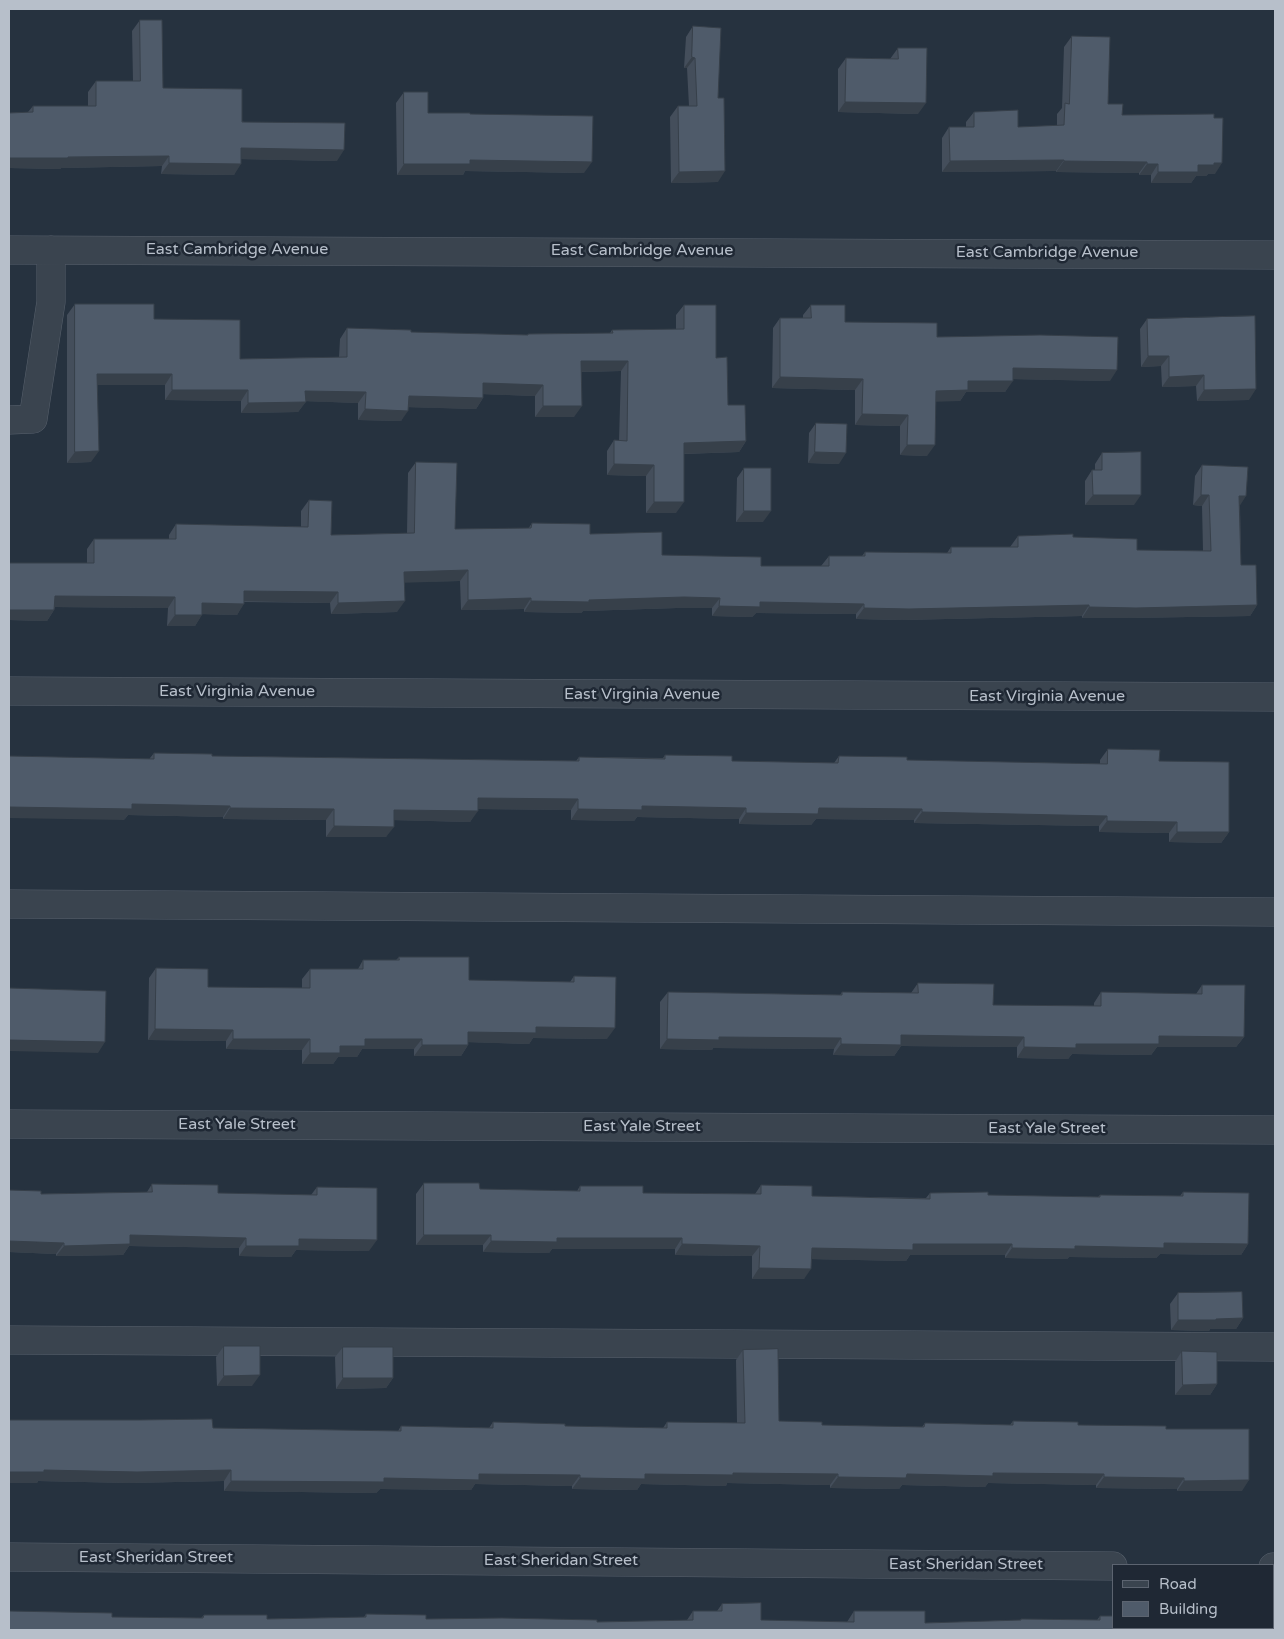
<!DOCTYPE html>
<html>
<head>
<meta charset="utf-8">
<style>
  body { margin:0 }
  #map { position:relative; width:1284px; height:1639px; overflow:hidden; background:#26323f; font-family:"Varela Round",sans-serif }
  canvas { display:block }
  .frame { position:absolute; inset:0; border:10px solid #b7bfca; pointer-events:none }
  .legend { position:absolute; left:1112px; top:1564px; width:162px; height:65px; box-sizing:border-box; background:#1f2834; border:1px solid #5c6470; margin:0; padding:6px 9px; list-style:none; font-size:15px; color:#b7bfca }
  .legend li { display:flex; align-items:center; gap:10px; height:25px }
  .legend b { width:25px; border:1px solid #5c6470 }
</style>
</head>
<body>
<div id="map">
<canvas width="1284" height="1639"></canvas>
<div class="frame"></div>
<ul class="legend">
<li><b style="height:6px;background:#3a444f"></b>Road</li>
<li><b style="height:14px;background:#4f5b6a"></b>Building</li>
</ul>
</div>
<script>
const ctx = document.querySelector('canvas').getContext('2d');
ctx.lineJoin = 'round';
function trace(path, color, width, dash) {
  ctx.strokeStyle = color;
  ctx.lineWidth = width;
  ctx.lineCap = dash ? 'butt' : 'round';
  ctx.setLineDash(dash || []);
  ctx.stroke(path);
}
function fillPath(path, color) {
  ctx.fillStyle = color;
  ctx.fill(path, 'evenodd');
}
function write(font, color, halo, rows, align = 'center') {
  ctx.font = font + ' "Varela Round",sans-serif';
  ctx.lineWidth = 5;
  ctx.setLineDash([]);
  ctx.textBaseline = 'middle';
  ctx.strokeStyle = halo;
  ctx.fillStyle = color;
  for (const [text, x, y, turn = 0] of rows) {
    ctx.save();
    ctx.translate(x, y);
    ctx.rotate((+turn || 0) * Math.PI / 180);
    ctx.textAlign = isNaN(turn) ? turn : align;
    if (halo) ctx.strokeText(text, 0, 0);
    ctx.fillText(text, 0, 0);
    ctx.restore();
  }
}
const minor = new Path2D(`
  M9,250L1275,255
  M9,420L33,419L51,302V250
  M9,691L1275,697
  M9,904L1275,912
  M9,1124L1275,1130
  M9,1340L1275,1347
  M9,1557L1113,1566
  M1273,1567H1275`);
const wall = new Path2D(`
  M140,20L163,88L337,161L241,159L234,175L161,174L162,166L61,168V169L9,168V113L28,112L33,106H88V92L96,81H133L132,31Z
  M693,26L718,98V182L671,183L670,117L678,106H689L687,68H684L686,37Z
  M1072,36L1108,104L1122,115L1215,174H1208L1206,176H1196L1191,183H1151V175H1139V173L1056,172V171L942,172V138L949,127H966V122L974,112L1018,127L1057,126V114L1062,108L1064,47Z
  M898,48L918,114L838,112V69L846,58L890,59Z
  M404,92L428,113L470,114L584,173L465,171L463,175H397L396,103Z
  M75,304L154,319L240,359L339,357L340,339L347,328L411,332L527,335L528,334L610,333L612,330L676,329V315L684,305L716,358L728,405L746,441L739,452L684,454L676,513H646V476L607,475V451L614,440L619,441L621,371L581,372L574,417H535V396L483,394V398L476,409L408,407L401,421L358,420V403L306,401L298,412L241,413V401L165,400V385H97L91,462L67,463V315Z
  M811,305L845,322L937,337L1110,381L1013,379L1005,392H966L960,401H936L927,456L900,455V426L855,425V390L772,388L773,328L780,318H803V315Z
  M1147,319L1249,400L1197,401L1196,386L1162,387L1161,366L1141,367L1140,329Z
  M816,423L839,464L808,463L809,433Z
  M1102,453L1134,505H1085V481L1092,470H1095V464Z
  M416,462L455,529H528L532,523L590,534L662,555L761,566H821L829,556H862L865,552L947,553L951,547H1010L1018,536L1073,537L1137,550L1203,551L1202,506L1193,505L1195,476L1202,465L1240,506L1241,565L1257,605L1250,616L1128,618H1082V616L902,620L856,619V614L756,613L752,617L712,616V608H677L583,611L581,613L524,612V609L461,610L460,581L404,582L397,612L331,614L330,603L244,602L237,615L202,614L195,626H167L168,608L55,607L54,610L47,621L9,620L87,563V549L94,539H169V535L176,524L301,527V511L309,500L331,535L407,533L408,473Z
  M744,468L763,522H736L737,478Z
  M1108,749L1159,761L1229,832L1221,843L1169,842V833L1099,832V826L914,823V820L816,819L811,825L739,824V819L637,817L634,821L571,820V810L478,809L470,822L394,820L386,837H326V820L223,819V817L128,815L124,820L150,758L154,753L212,756L576,761L579,757L663,758L665,755L732,761L834,763L839,756L907,760L1100,764V760Z
  M399,957L469,980L570,982L574,976L607,1039L533,1038L529,1044L468,1042V1045L461,1056H414V1049H362L357,1057H338L333,1064H302V1050L226,1049V1041L148,1040L149,978L156,968L208,987L302,988V979L310,969H358L363,960H396Z
  M918,983L993,1005L1094,1006V1003L1101,992L1196,994L1202,985L1244,1037L1236,1047H1157L1151,1055L1072,1054L1068,1059L1017,1058V1047L901,1046L894,1056L833,1055L834,1049L713,1048L712,1050L660,1049V1002L668,992L840,995L842,992L911,993Z
  M424,1183L480,1189L577,1191L580,1186L643,1193L755,1194L761,1185L812,1196L926,1198L930,1193L988,1195L1098,1197L1100,1195L1180,1196L1183,1192L1248,1244L1241,1255L1160,1254L1156,1258L1069,1257L1067,1259L1005,1258V1255H910L906,1261L811,1259L804,1279H752V1256L675,1255V1249H552L549,1253L483,1252V1245H416V1194Z
  M152,1184L218,1193L311,1195L317,1187L369,1251L296,1250L291,1257L239,1256V1248L129,1246L123,1255L56,1256V1254L9,1252V1190L41,1194L147,1192Z
  M1178,1293L1243,1318L1236,1329H1210L1209,1331L1171,1330L1170,1304Z
  M224,1346L252,1386H217L216,1357Z
  M343,1347L393,1378L386,1388L336,1389L335,1357Z
  M743,1350L779,1421L822,1425L922,1427L925,1423L1010,1425L1013,1421L1078,1425L1166,1429L1242,1491H1177V1489L1096,1488V1485L988,1483L985,1487L902,1485L899,1489L830,1488V1485L727,1483L726,1486L641,1484L637,1490L572,1489V1486L475,1484L471,1490L380,1489L376,1493L224,1491V1481L129,1483L38,1481L37,1483H9L213,1428L398,1431L401,1426L489,1428L493,1422L565,1426L663,1428L667,1422L737,1423L736,1360Z
  M1182,1351L1217,1384L1210,1395H1175V1362Z
  M722,1604L761,1620L847,1622L854,1611L925,1623L1020,1620L1021,1619L1097,1620L1100,1616L1234,1630H9L112,1617L201,1618L204,1615L267,1619L364,1617L366,1614L426,1619L597,1622L687,1620L693,1611H717Z`);
const shadedWall = new Path2D(`
  M692,57L695,58L687,68H684Z
  M845,102L926,103L918,114L838,112Z
  M241,148L344,150L337,161L234,159Z
  M169,156L162,166L61,168V169L9,168V158Z
  M470,160L592,162L584,173L465,171L463,175H397L404,164Z
  M1064,160L1056,171L942,172L950,161Z
  M1064,161L1147,162L1139,173L1056,172Z
  M169,163L241,164L234,175L161,174Z
  M1214,163H1222L1215,174H1208L1206,176H1196L1191,183H1151L1158,172L1198,165Z
  M1147,164H1158L1151,175H1139Z
  M725,171L718,182L671,183L679,172Z
  M1148,356H1169L1161,366L1141,367Z
  M581,361H628L621,371L574,372Z
  M1013,368L1117,370L1110,381L1005,379Z
  M97,374H172L165,385H90Z
  M1204,375L1196,386L1162,387L1169,377Z
  M780,377L863,379L855,390L772,388Z
  M968,381H1013L1005,392H966L960,401L928,402L936,391Z
  M483,383L543,385L535,396L476,394Z
  M1256,389L1249,400L1197,401L1204,390Z
  M172,390H248L241,401L165,400Z
  M305,391L366,392L358,403L298,401Z
  M409,396L483,398L476,409L401,407Z
  M306,402L298,412L241,413L248,403Z
  M543,406H582L574,417H535Z
  M365,409L408,411L401,421L358,420Z
  M862,414L908,415L900,426L855,425Z
  M746,441L739,452L676,454L684,443Z
  M907,445H935L927,456L900,455Z
  M99,451L91,462L67,463L75,452Z
  M815,452L846,453L839,464L808,463Z
  M614,464L654,465L646,476L607,475Z
  M1093,495H1141L1134,505H1085Z
  M1201,495H1209L1202,506L1193,505Z
  M1239,496H1246L1239,507Z
  M654,502H684L676,513H646Z
  M744,511H771L763,522H736Z
  M468,570L460,581L396,583L404,572Z
  M244,591L338,592L330,603L237,601Z
  M55,596L175,597L168,608L47,607Z
  M684,597L720,598L712,608H677L583,611L581,613L524,612L531,601Z
  M531,598L524,609L461,610L468,600Z
  M405,601L397,612L331,614L338,603Z
  M760,602L864,604L856,614L756,613L752,617L712,616L719,606Z
  M202,603L244,604L237,615L195,614Z
  M1089,605L1082,616L902,620L856,619L864,608Z
  M1257,605L1250,616L1128,618H1082L1089,607Z
  M9,610H54L47,621L9,620Z
  M175,615H202L195,626H167Z
  M478,798L578,799L571,810L471,809Z
  M132,804L230,806L223,817L128,815L124,820L9,818V807Z
  M642,806L746,808L739,819L637,817L634,821L571,820L578,809Z
  M230,808L334,809L326,820L223,819Z
  M819,808L922,809L914,820L816,819L811,825L739,824L746,813Z
  M394,810L478,811L470,822L387,820Z
  M922,812L1107,816L1099,826L914,823Z
  M1107,821L1177,822L1169,833L1099,832Z
  M334,826L394,827L386,837H326Z
  M1177,832H1229L1221,843L1169,842Z
  M536,1027L615,1028L607,1039L533,1038L529,1044L461,1042L468,1032Z
  M155,1029L233,1030L226,1041L148,1040Z
  M901,1035L1024,1037L1017,1047L901,1046L894,1056L833,1055L841,1044Z
  M1159,1036L1244,1037L1236,1047H1157L1151,1055L1072,1054L1068,1059L1017,1058L1024,1047L1076,1044Z
  M719,1037L841,1038L834,1049L713,1048L712,1050L660,1049L667,1039Z
  M233,1039H310L302,1050L226,1049Z
  M365,1039H422L414,1049H362L357,1057H338L333,1064H302L310,1053L340,1046Z
  M9,1040L105,1042L98,1053L9,1051Z
  M422,1045H468L461,1056H414Z
  M130,1235L246,1238L239,1248L129,1246L123,1255L56,1256L64,1246Z
  M424,1235H491L483,1245H416Z
  M557,1238H682L675,1249H552L549,1253L483,1252L491,1241Z
  M299,1239L377,1240L369,1251L296,1250L291,1257L239,1256L246,1246Z
  M9,1241L64,1243L56,1254L9,1252Z
  M1164,1243L1248,1244L1241,1255L1160,1254L1156,1258L1069,1257L1067,1259L1005,1258L1012,1248Z
  M682,1244L760,1246L752,1256L675,1255Z
  M913,1244H1012L1005,1255H910L906,1261L804,1259L812,1248Z
  M759,1268L811,1269L804,1279H752Z
  M1243,1318L1236,1329H1210L1209,1331L1171,1330L1178,1320Z
  M260,1375L252,1386H217L224,1376Z
  M343,1378H393L386,1388L336,1389Z
  M1217,1384L1210,1395H1175L1183,1385Z
  M44,1470H231L224,1481L129,1483L38,1481L37,1483H9V1472Z
  M733,1473L838,1474L830,1485L727,1483L726,1486L641,1484L637,1490L572,1489L580,1478L645,1474Z
  M993,1473L1104,1474L1096,1485L988,1483L985,1487L902,1485L899,1489L830,1488L838,1477L907,1474Z
  M479,1474L580,1475L572,1486L475,1484L471,1490L380,1489L376,1493L224,1491L231,1481L384,1478Z
  M1104,1477L1184,1478L1177,1489L1096,1488Z
  M1249,1480L1242,1491H1177L1184,1481Z`);
const building = new Path2D(`
  M140,20H162L163,88L242,89V122L345,123L344,150L241,148V164L169,163V156L68,157V158H9V113L33,112V106H96V81H140Z
  M693,26L721,28L718,98H724L725,171L679,172L678,106H697L695,58L692,57Z
  M1072,36L1110,37L1108,104H1123L1122,115L1214,114V118H1223L1222,163H1214V165H1198V172H1158V164H1147V162L1064,161V160L950,161L949,127H974V112L1018,110V127L1064,125L1065,103L1069,104Z
  M898,48H927L926,103L845,102L846,58L898,59Z
  M404,92H428V113H470V114L593,116L592,162L470,160V164H404Z
  M75,304H154V319L240,320V359L347,357V328L411,330V332L528,335V334L613,333L612,330L684,329V305H716V358L727,357L728,405H745L746,441L684,443V502H654V465L614,464V440L627,441L628,361H581L582,406H543V385L483,383V398L409,396L408,411L365,409L366,392L305,391L306,402L248,403V390H172V374H97L99,451L75,452Z
  M811,305H845V322L937,323V337L1040,335L1118,337L1117,370L1013,368V381H968V390L936,391L935,445H907L908,415L862,414L863,379L780,377V318H811Z
  M1255,316L1256,389L1204,390V375L1169,377V356H1148L1147,319Z
  M816,423L847,424L846,453L815,452Z
  M1141,452V495H1093L1092,470H1102V453Z
  M416,462L457,463L455,529L531,528L532,523L590,524V534L662,532V555L761,557V566H829V556H865V552L951,553V547H1018V536L1073,534V537L1137,539V550L1211,551L1209,495H1201L1202,465L1248,467L1246,496H1239L1241,565H1256L1257,605L1136,608L1089,607V605L909,609L864,608V604L760,602V607L719,606L720,598L684,597L589,600V602L531,601V598L468,600V570L404,572L405,601L338,603V592L244,591V604L202,603V615H175V597L55,596L54,610H9V563H94V539H176V524L308,527L309,500L332,501L331,535L414,533Z
  M744,468H771V511H744Z
  M1108,749L1160,750L1159,761L1229,762V832H1177V822L1107,821V816L922,812V809L819,808L818,814L746,813V808L642,806V810L578,809V799L478,798V811L394,810V827L334,826V809L230,808V806L132,804V809L9,807V756L154,759V753L212,754V756L579,761V757L665,759V755L732,756V761L838,763L839,756L907,757V760L1107,764Z
  M399,957H469V980L574,982V976L616,977L615,1028L536,1027V1033L468,1032V1045H422V1039H365V1046H340V1053H310V1039H233V1030L155,1029L156,968L208,969V987L310,988V969H363V960H399Z
  M918,983L994,984L993,1005L1101,1006V992L1202,994V985H1245L1244,1037L1159,1036V1044H1076V1048L1024,1047V1037L901,1035V1045L841,1044V1038L719,1037V1040L667,1039L668,992L842,995V992L918,993Z
  M9,988L106,991L105,1042L9,1040Z
  M424,1183H479L480,1189L580,1191V1186H643V1193L761,1194V1185L812,1186V1196L930,1199V1193L988,1192V1195L1100,1197V1195L1183,1196V1192L1249,1193L1248,1244L1164,1243V1248L1075,1246V1249L1012,1248V1244H913V1250L812,1248L811,1269L759,1268L760,1246L682,1244V1238H557V1242L491,1241V1235H424Z
  M152,1184L218,1185V1193L317,1195V1187L377,1188V1240L299,1239V1246H246V1238L130,1235V1244L64,1246V1243L9,1241V1190L41,1191V1194L152,1192Z
  M1242,1292L1243,1318L1216,1319V1320H1178V1293Z
  M224,1346H260V1375L224,1376Z
  M343,1347H393V1378H343Z
  M778,1349L779,1421L822,1422V1425L924,1427L925,1423L1013,1425V1421L1078,1422V1425L1166,1426V1429H1249V1480L1184,1481V1478L1104,1477V1474L993,1473V1476L907,1474L906,1478L838,1477V1474L733,1473V1475L645,1474V1479L580,1478V1475L479,1474V1480L384,1478V1482L231,1481V1470L137,1472L44,1470V1472H9V1420H139L212,1419L213,1428L401,1431V1426L493,1428V1422L565,1424V1426L667,1428V1422L745,1423L743,1350Z
  M1182,1351L1217,1352V1384L1183,1385Z
  M761,1603V1620L854,1622V1611H925V1623L1021,1620V1619L1100,1620V1616H1113V1628H1235L1234,1630H9V1611L112,1613V1617L203,1618L204,1615H267V1619L366,1617V1614L426,1615V1619L502,1618L597,1620V1622L693,1620V1611H722V1604Z`);
const streetNames = [
  ["East Cambridge Avenue",237,250],
  ["East Cambridge Avenue",642,251],
  ["East Cambridge Avenue",1047,253],
  ["East Virginia Avenue",237,692],
  ["East Virginia Avenue",642,695],
  ["East Virginia Avenue",1047,697],
  ["East Yale Street",237,1125],
  ["East Yale Street",642,1127],
  ["East Yale Street",1047,1129],
  ["East Sheridan Street",156,1558],
  ["East Sheridan Street",561,1561],
  ["East Sheridan Street",966,1565]
];
trace(minor, '#58616d', 29);
trace(minor, '#3a444f', 28);
fillPath(wall, '#444e5b');
fillPath(shadedWall, '#37404a');
fillPath(building, '#4f5b6a');
trace(building, '#37404a', 1);
write('16px', '#b7bfca', '#1f2834', streetNames);
</script>
</body>
</html>
